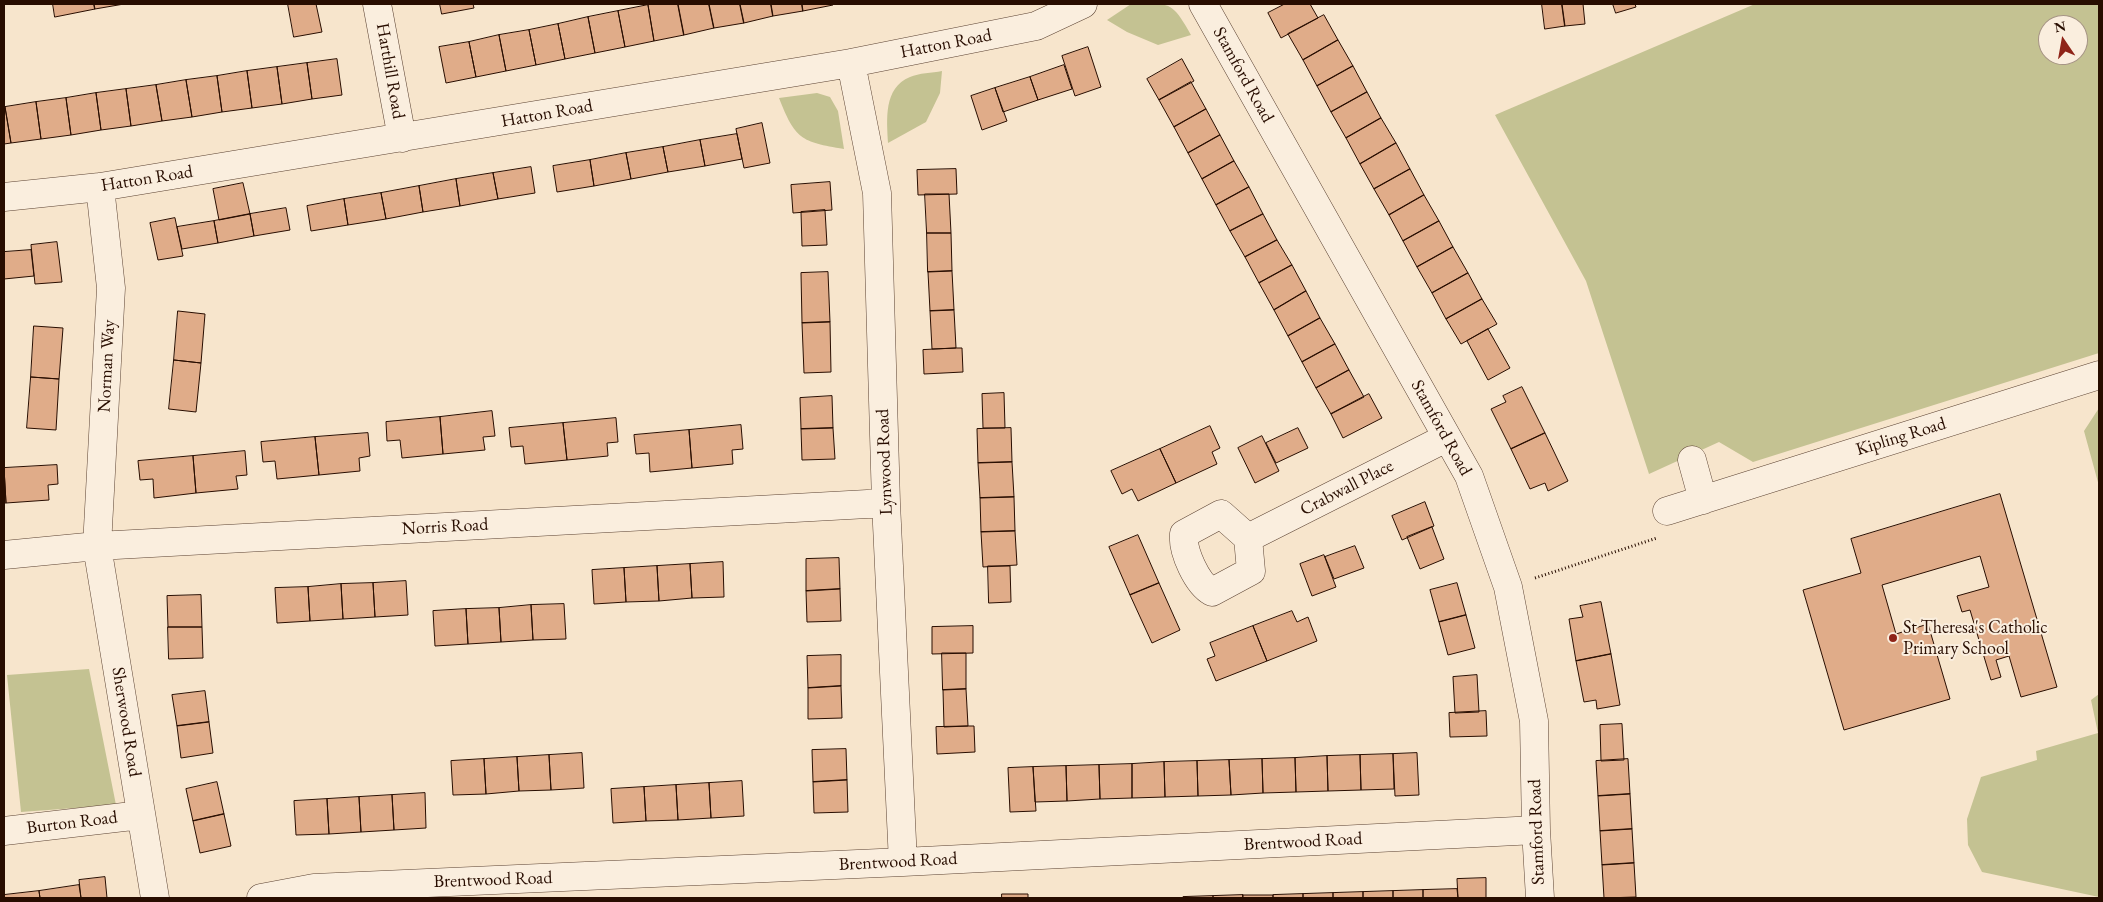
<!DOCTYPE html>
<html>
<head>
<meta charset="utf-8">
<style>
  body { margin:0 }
  #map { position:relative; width:2103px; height:902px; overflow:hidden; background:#f7e5cc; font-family:"EB Garamond",serif }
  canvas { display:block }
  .frame { position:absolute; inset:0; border:5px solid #280d00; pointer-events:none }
  .north { position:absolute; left:2038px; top:15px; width:50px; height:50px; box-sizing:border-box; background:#faeede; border:1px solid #a69485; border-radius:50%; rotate:348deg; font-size:14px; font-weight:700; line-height:20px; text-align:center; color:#280d00 }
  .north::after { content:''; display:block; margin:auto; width:18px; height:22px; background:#8f2418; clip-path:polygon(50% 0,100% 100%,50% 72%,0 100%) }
</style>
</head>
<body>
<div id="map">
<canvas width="2103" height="902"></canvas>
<div class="frame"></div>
<div class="north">N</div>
</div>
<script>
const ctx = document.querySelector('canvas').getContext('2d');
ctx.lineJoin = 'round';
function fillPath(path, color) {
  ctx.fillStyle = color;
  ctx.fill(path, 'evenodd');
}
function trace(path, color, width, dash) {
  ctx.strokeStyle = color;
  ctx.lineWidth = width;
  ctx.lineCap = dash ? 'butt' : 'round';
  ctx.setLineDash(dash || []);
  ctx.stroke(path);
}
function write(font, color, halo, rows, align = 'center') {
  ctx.font = font + ' "EB Garamond",serif';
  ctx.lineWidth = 4;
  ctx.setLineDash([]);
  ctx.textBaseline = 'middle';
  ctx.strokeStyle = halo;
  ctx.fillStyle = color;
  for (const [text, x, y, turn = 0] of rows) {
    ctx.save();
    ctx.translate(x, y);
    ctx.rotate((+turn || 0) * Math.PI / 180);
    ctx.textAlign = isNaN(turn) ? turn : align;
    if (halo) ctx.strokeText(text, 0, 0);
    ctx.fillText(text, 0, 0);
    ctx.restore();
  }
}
const green = new Path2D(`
  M1131,4C1171,4 1171,0 1191,35L1158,45L1127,32L1107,20Z
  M1755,4H2099V353L1753,462L1719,442L1649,474L1586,281L1495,115ZM2048,25H2078V55H2048Z
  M942,71L940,93L926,122L888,143C887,120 883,88 910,77C919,73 932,73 942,71Z
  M817,93L830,97L838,111L844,149C801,142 795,139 779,98Z
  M2099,408V486L2084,431Z
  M89,669L116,805L21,812L7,675Z
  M2099,694V897L1982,872L1968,845L1967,819L1981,777L2037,760L2036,751L2098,733L2091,700Z`);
const building = new Path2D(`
  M53,4H94L95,9L55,17Z
  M94,4H124L95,9Z
  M288,4H316L322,32L294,37Z
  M440,4H473L474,8L442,14Z
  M656,4H678L684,35L654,41L648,5Z
  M678,4H709L714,28L684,35Z
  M709,4H740L744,23L714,28Z
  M740,4H771L773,16L744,23Z
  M771,4H802L803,11L773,16Z
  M802,4H833V5L803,11Z
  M1285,4H1310L1318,18L1281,38L1268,13Z
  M1542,4H1562L1565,26L1545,29Z
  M1562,4H1583L1585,24L1565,26Z
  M1613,4H1635L1636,7L1616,13Z
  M648,5L654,41L625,47L618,11Z
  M618,11L625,47L595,53L588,17Z
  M1324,15L1338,40L1303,60L1288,34Z
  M588,17L595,53L565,59L558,24Z
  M558,24L565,59L536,65L529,30Z
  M529,30L536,65L506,71L499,35Z
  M499,35L506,71L476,77L469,42Z
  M1338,40L1353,66L1317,86L1303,60Z
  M469,42L476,77L446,83L439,47Z
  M1088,47L1101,87L1075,96L1062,56Z
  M337,59L342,95L312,99L307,63Z
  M1182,59L1194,81L1159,100L1147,79Z
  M307,63L312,99L282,104L277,67Z
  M1064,65L1072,89L1038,100L1030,77Z
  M1353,66L1367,92L1331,112L1317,86Z
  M277,67L282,104L252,108L247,71Z
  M247,71L252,108L222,112L217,76Z
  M217,76L222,112L192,117L186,80Z
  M1030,77L1038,100L1003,112L995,88Z
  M186,80L192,117L162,121L156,85Z
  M1191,82L1206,109L1174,127L1159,100Z
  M156,85L162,121L131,126L126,89Z
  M995,88L1007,121L982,130L971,96Z
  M126,89L131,126L101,130L96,93Z
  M1367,92L1381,118L1346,138L1331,112Z
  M96,93L101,130L71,135L66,98Z
  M66,98L71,135L41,139L36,102Z
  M36,102L41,139L11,143L5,107Z
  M5,107L11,143L4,144V108Z
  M1206,109L1220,135L1188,153L1174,127Z
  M1381,118L1396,143L1360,164L1346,138Z
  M762,123L770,163L744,168L736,129Z
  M737,134L742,159L705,166L700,140Z
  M1220,135L1234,161L1202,179L1188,153Z
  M700,140L705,166L668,172L663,147Z
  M1396,143L1410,169L1374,189L1360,164Z
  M663,147L668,172L631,179L626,153Z
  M626,153L631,179L594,186L590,160Z
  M590,160L594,186L557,192L553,166Z
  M1234,161L1249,187L1216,205L1202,179Z
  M531,167L535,193L498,199L493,173Z
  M956,169L957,194L918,195L917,170Z
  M1410,169L1424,195L1389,215L1374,189Z
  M493,173L498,199L460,206L456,179Z
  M456,179L460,206L423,212L419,186Z
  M830,182L832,210L793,213L791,185Z
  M243,183L250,214L219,220L213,189Z
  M419,186L423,212L386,219L381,193Z
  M1249,187L1263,214L1230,231L1216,205Z
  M381,193L386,219L348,225L344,199Z
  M925,194H949L951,233H927Z
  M1424,195L1439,221L1403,241L1389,215Z
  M344,199L348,225L311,231L307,206Z
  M286,208L290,230L254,236L250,214Z
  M825,210L827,245L802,246L801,212Z
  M250,214L254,236L218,243L214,221Z
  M1263,214L1277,240L1245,257L1230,231Z
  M175,218L183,256L158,260L150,223Z
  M214,221L218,243L182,249L177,227Z
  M1439,221L1453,247L1417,267L1403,241Z
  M927,233H951L952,271L928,272Z
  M1277,240L1292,265L1259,283L1245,257Z
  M57,242L62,282L35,284L31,245Z
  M1453,247L1468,273L1432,293L1417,267Z
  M31,250L34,276L4,279V252Z
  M1292,265L1306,291L1274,310L1259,283Z
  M952,271L954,310L930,311L928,272Z
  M828,272L830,322L802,323L801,273Z
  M1468,273L1482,299L1446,319L1432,293Z
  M1306,291L1320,318L1288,336L1274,310Z
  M1482,299L1497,324L1461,344L1446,319Z
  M954,310L956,348L932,349L930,311Z
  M178,311L205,314L201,363L174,360Z
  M1320,318L1335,344L1302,362L1288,336Z
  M830,322L831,372L804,373L802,323Z
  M34,326L63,328L59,379L31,377Z
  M1488,329L1510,368L1488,380L1467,341Z
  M1335,344L1349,370L1316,388L1302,362Z
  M956,348H962L963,372L924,374L923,350Z
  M174,360L201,363L196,412L169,409Z
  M1349,370L1364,397L1331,414L1316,388Z
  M31,377L59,379L56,430L27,428Z
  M1522,387L1545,433L1511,449L1491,409L1506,402L1503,396Z
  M1004,393L1005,428H983L982,394Z
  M1369,394L1382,418L1343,438L1331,414Z
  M832,396L833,428L801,429L800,398Z
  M492,411L495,436L483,437L485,450L443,454L440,417Z
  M440,417L443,454L402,458L400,440L387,441L386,422Z
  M616,418L618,442L607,443L608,456L567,460L563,423Z
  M563,423L567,460L525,464L523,446L511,447L509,428Z
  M741,425L743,449L732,450L733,464L692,468L689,430Z
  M1210,426L1220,448L1212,452L1217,464L1176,483L1160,449Z
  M833,428L835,459L802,460L801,429Z
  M1011,428L1012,462L978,463L977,429Z
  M1298,428L1308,448L1276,463L1266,443Z
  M689,430L692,468L650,472L649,453L636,454L634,435Z
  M368,433L370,456L359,458L360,471L319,475L315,437Z
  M1545,433L1568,481L1548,491L1545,483L1530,489L1511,449Z
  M1262,436L1279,471L1255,483L1238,448Z
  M315,437L319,475L277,479L275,461L263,462L261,442Z
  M1160,449L1176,483L1138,501L1132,489L1122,494L1111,471Z
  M245,451L247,475L236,476L238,489L196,493L193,456Z
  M193,456L196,493L154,498L153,479L140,480L138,461Z
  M1012,462L1014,497L980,498L978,463Z
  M57,465L58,484L48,485L49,500L6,503L4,468Z
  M4,468L6,503H4Z
  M2000,494L2057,687L2021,697L2009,656L1996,660L2001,677L1991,680L1970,610L1962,612L1957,596L1989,587L1980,556L1882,585L1896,634L1928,624L1950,699L1844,730L1803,590L1861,573L1851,539Z
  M1014,497L1015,531L981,532L980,498Z
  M1425,502L1434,526L1402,540L1392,516Z
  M1432,527L1444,559L1420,569L1407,537Z
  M1015,531L1017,565L983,567L981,532Z
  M1138,535L1159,583L1130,595L1109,547Z
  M1355,546L1364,568L1334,579L1325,557Z
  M1324,555L1336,587L1312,596L1300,564Z
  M839,558L840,589L806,591V559Z
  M723,562L724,597L692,598L690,564Z
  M690,564L692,598L659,601L657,566Z
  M657,566L659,601L626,602L624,568Z
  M988,566H1010L1011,602L989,603Z
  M624,568L626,602L594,604L592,570Z
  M406,581L408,615L375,617L373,583Z
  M373,583L375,617L343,619L341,584Z
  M1159,583L1180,630L1152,643L1130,595Z
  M1457,583L1466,615L1439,622L1430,590Z
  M341,584L343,619L310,621L308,587Z
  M308,587L310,621L277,623L275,588Z
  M840,589L841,621L807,622L806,591Z
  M201,595L202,627H168L167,596Z
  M1601,602L1611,654L1576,661L1569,619L1583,617L1580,606Z
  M564,604L566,639L533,640L531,605Z
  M531,605L533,640L501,642L499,608Z
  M499,608L501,642L468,644L466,609Z
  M466,609L468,644L435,646L433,611Z
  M1292,611L1297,622L1308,617L1317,641L1267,661L1253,626Z
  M1466,615L1475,648L1448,655L1439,622Z
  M973,626V653L932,654V627Z
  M1253,626L1267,661L1216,681L1207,659L1215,656L1210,643Z
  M168,627H202L203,658L169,659Z
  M942,653H966V689L943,690Z
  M1611,654L1620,705L1597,709L1596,700L1584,702L1576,661Z
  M841,655V686L808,688L807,656Z
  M1477,675L1479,712L1455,713L1453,677Z
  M841,686L842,718L808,719V688Z
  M966,689L968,726L944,727L943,690Z
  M205,691L209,722L177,726L172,695Z
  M1486,711L1487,736L1450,737L1449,713Z
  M209,722L213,753L181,758L177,726Z
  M1622,724L1624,760L1601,761L1600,725Z
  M968,726H974L975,752L937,754L936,727Z
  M846,749L847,780L813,782L812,750Z
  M582,753L584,788L551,790L549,755Z
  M1417,753L1419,795L1395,796L1393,754Z
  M1393,754L1394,789L1361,790L1360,755Z
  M549,755L551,790L519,791L517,757Z
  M1360,755L1361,790L1328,791L1327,756Z
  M1327,756L1328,791L1296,792L1295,758Z
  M517,757L519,791L486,794L484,759Z
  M1295,758L1296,792L1263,793L1262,759Z
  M484,759L486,794L453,795L451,761Z
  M1262,759L1263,793L1231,795L1229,760Z
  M1628,759L1630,794L1598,796L1596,761Z
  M1229,760L1231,795L1198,796L1197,761Z
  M1197,761L1198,796L1165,797L1164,762Z
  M1164,762L1165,797L1132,798V764Z
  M1132,764V798L1100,799L1099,765Z
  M1099,765L1100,799L1067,801L1066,766Z
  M1066,766L1067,801L1035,802L1033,767Z
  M1033,767L1036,811L1010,812L1008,768Z
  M847,780L848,812L814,813L813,782Z
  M742,781L744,816L711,818L709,783Z
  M217,782L224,814L193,821L186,789Z
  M709,783L711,818L678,820L676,785Z
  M676,785L678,820L646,821L644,787Z
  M644,787L646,821L613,823L611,789Z
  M425,793L426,828L394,830L392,795Z
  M1630,794L1632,829L1600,831L1598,796Z
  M392,795L394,830L361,832L359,797Z
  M359,797L361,832L329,834L327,799Z
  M327,799L329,834L296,835L294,801Z
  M224,814L231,846L200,853L193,821Z
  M1632,829L1634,863L1602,865L1600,831Z
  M1634,863L1636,897L1604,898L1602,865Z
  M105,877L107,898H81L79,880Z
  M1486,878V898H1458L1457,879Z
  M79,885L81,898H40L39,891Z
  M1457,889L1458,898H1423V890Z
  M1423,890V898H1393V891Z
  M39,891L40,898H4V895Z
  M1393,891V898H1363V892Z
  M1363,892V898H1333V893Z
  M1333,893V898H1303V894Z
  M1002,894H1028V898H1002Z
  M1303,894V898H1273V895Z
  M1243,895V898H1213V896Z
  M1243,895H1273V898H1243Z
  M1213,896V898H1183V897Z`);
const path = new Path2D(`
  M1535,578L1657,538`);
const minor = new Path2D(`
  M377,4L402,138
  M1203,4L1469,476L1508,587L1534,721L1536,830L1540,898
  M851,63L877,193L886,503L903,862
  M100,187L111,288L97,546L155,898
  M4,197L100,187L851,63L1036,26L1083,4
  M1692,460L1703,500
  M1667,511L2099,375
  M1248,538L1221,514L1184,534C1182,551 1197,584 1212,592L1251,571L1248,538L1446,438
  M4,555L97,546L886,503
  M4,831L141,815
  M261,898L314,888L903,862L1536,830`);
const markers = [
  [1893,638,5,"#8f2418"]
];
const streetNames = [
  ["Hatton Road",946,44,-11],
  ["Harthill Road",390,71,80],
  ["Stamford Road",1243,75,61],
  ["Hatton Road",547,114,-10],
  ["Hatton Road",147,179,-9],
  ["Norman Way",107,366,-87],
  ["Stamford Road",1441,428,61],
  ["Kipling Road",1901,437,-17],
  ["Lynwood Road",885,462,-92],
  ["Crabwall Place",1347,488,-27],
  ["Norris Road",445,527,-3],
  ["Sherwood Road",126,722,81],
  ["Burton Road",72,823,-7],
  ["Stamford Road",1537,832,-92],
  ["Brentwood Road",1303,842,-3],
  ["Brentwood Road",898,862,-3],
  ["Brentwood Road",493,880,-2]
];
const poiNames = [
  ["St Theresa's Catholic",1903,628],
  ["Primary School",1903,649]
];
fillPath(green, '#c4c292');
fillPath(building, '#e0ac89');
trace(building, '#280d00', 1);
trace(minor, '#5c4333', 29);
trace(path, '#280d00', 3, [1, 2.5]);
trace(minor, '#faeede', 28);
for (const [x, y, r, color] of markers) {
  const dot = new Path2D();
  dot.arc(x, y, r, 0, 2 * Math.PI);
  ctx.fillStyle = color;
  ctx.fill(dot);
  trace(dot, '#faeede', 2);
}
write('18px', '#280d00', '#faeede', streetNames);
write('18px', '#280d00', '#faeede', poiNames, 'left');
</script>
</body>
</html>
